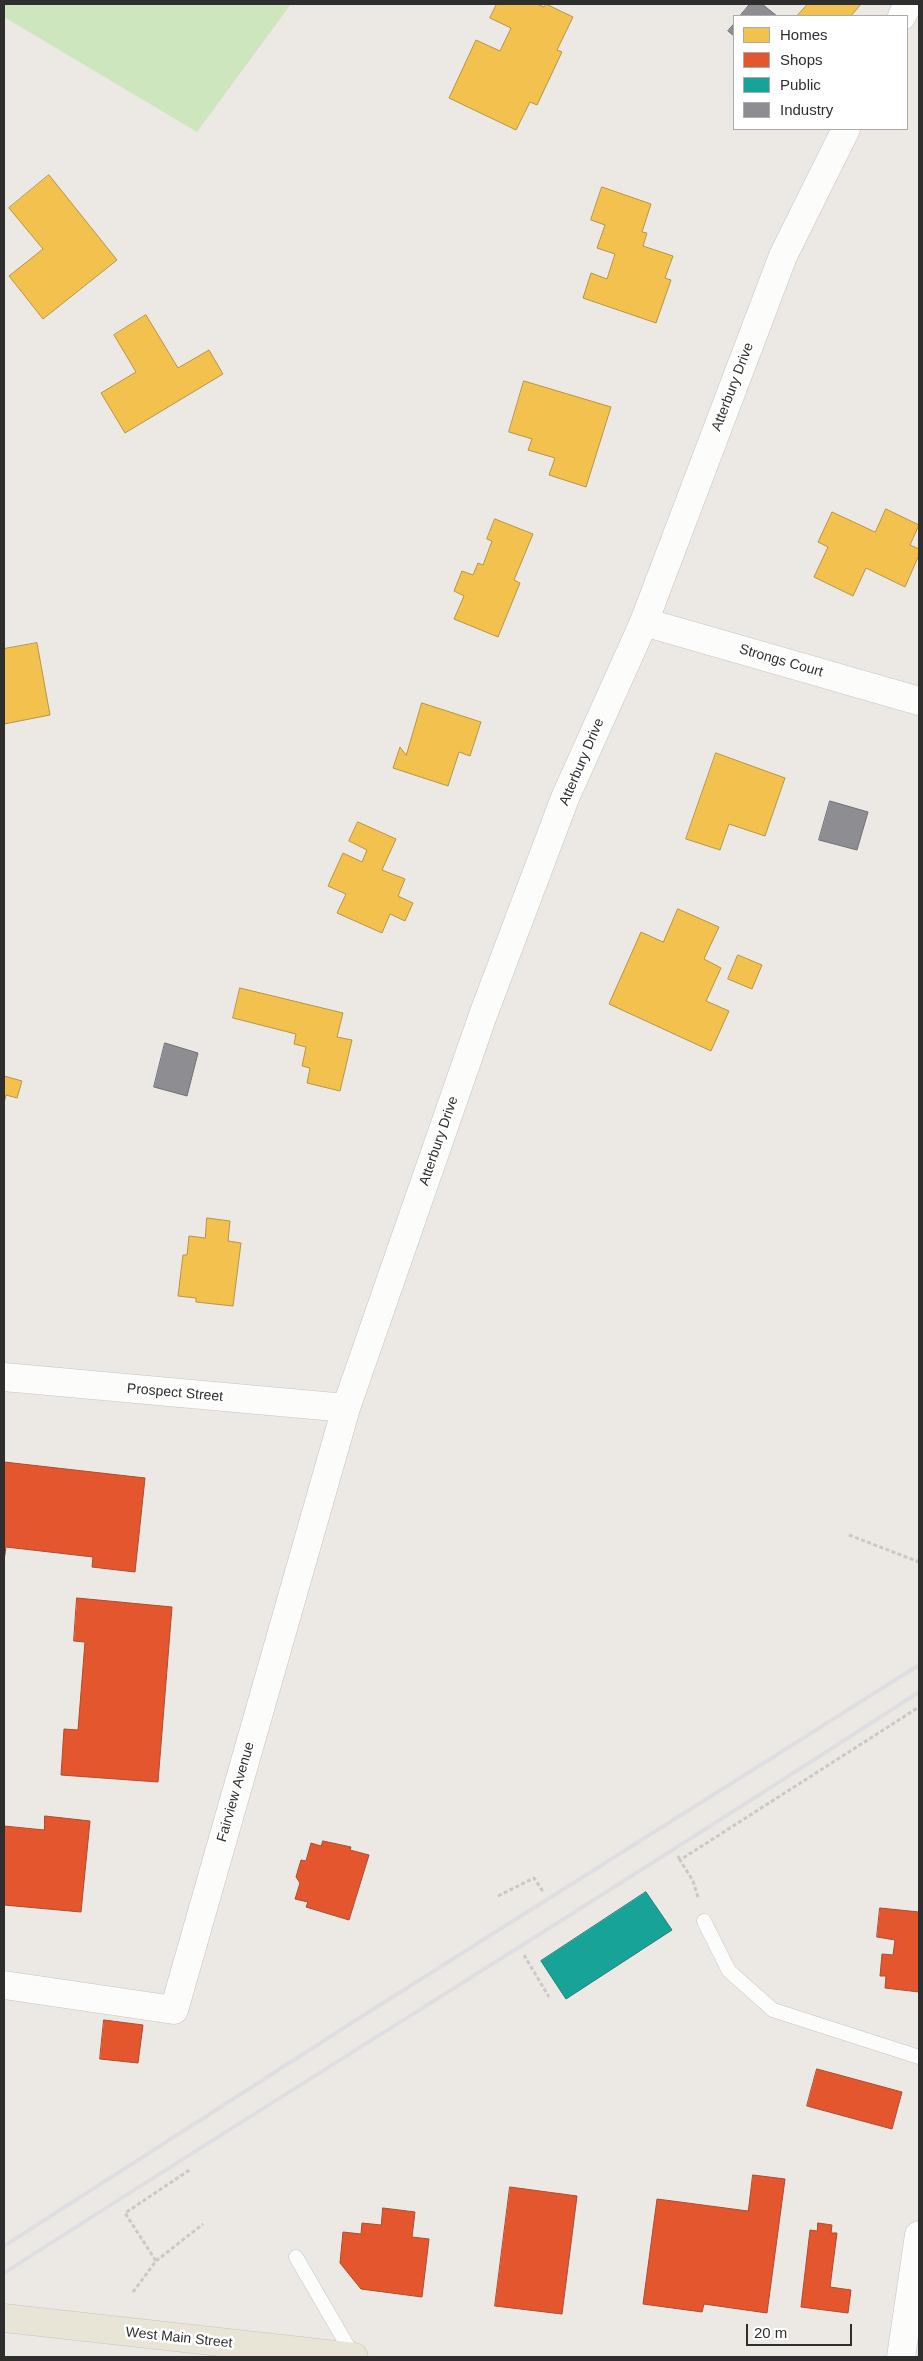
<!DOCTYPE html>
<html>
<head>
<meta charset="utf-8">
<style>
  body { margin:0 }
  #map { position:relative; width:923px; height:2361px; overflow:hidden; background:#ece8e4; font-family:Helvetica,sans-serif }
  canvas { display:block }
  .frame { position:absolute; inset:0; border:5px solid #2e2e2e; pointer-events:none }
  .legend { position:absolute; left:733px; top:15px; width:175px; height:115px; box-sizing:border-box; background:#fff; border:1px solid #ababab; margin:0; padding:6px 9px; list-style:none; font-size:15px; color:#2e2e2e }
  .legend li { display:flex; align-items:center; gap:10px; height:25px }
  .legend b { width:25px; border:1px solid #ababab }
  .scale { position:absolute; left:746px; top:2324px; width:106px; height:22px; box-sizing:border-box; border:2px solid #2e2e2e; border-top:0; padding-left:6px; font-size:15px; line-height:18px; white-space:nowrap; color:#2e2e2e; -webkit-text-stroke:4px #fff; paint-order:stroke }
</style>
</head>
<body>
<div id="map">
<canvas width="923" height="2361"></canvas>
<div class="frame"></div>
<ul class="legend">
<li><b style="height:14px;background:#f2c14e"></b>Homes</li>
<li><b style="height:14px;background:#e4572e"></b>Shops</li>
<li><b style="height:14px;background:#17a398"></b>Public</li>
<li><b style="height:14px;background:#8d8d92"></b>Industry</li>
</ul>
<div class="scale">20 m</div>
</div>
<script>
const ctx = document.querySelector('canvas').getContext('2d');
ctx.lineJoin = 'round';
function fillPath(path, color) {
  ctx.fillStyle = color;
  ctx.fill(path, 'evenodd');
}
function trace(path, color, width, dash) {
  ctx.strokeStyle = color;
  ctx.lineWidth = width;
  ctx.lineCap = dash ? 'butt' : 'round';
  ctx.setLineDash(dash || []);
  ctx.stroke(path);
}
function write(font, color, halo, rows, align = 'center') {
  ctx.font = font + ' Helvetica,sans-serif';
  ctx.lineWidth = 5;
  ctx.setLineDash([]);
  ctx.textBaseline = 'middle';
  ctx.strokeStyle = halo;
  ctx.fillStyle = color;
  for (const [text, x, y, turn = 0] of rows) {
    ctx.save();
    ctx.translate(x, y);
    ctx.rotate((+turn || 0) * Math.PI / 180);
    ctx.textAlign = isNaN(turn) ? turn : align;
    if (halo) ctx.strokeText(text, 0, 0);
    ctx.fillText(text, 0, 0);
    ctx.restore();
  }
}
const green = new Path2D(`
  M4,4H291L197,132L4,17Z`);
const homes = new Path2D(`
  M497,4H537L544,7L546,4L573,17L557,50L562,52L537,105L530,102L516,130L449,98L476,40L500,51L511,28L490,18Z
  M808,4H861L851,16H797Z
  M49,175L117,260L43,319L9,276L43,249L9,208Z
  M602,187L651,204L642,232L647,233L643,246L673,256L665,278L671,280L656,323L583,298L591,273L607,279L615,254L597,248L605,225L591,220Z
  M146,315L178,368L209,350L223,374L125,433L101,393L136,372L114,335Z
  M524,381L611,407L586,487L549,475L555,458L528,450L532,439L509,432Z
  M886,509L919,525L910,545L919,549V555L905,587L866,568L853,596L814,577L828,547L818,542L832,512L875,532Z
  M495,519L533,534L514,580L520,583L498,637L454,619L464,596L454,591L462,571L473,575L478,563L483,565L492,541L487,539Z
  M37,643L50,715L4,724V649Z
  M422,703L481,722L470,756L459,752L448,786L393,768L400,747L406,755Z
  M716,753L785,778L765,836L729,824L720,850L686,839Z
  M358,822L396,839L382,870L405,879L398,896L413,903L405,921L390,914L382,933L337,913L346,894L328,886L343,853L362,862L367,850L349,841Z
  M678,909L719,927L704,959L721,968L706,1001L729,1011L711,1051L609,1004L641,932L663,942Z
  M738,955L762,965L752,989L728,979Z
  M240,988L343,1013L337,1037L352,1040L340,1091L307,1083L310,1068L302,1066L306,1047L294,1044L296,1034L233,1018Z
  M4,1076L22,1081L17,1098L6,1095L4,1103Z
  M207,1218L230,1221L228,1241L241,1243L233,1306L196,1302V1298L178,1296L183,1255H187L189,1236L205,1238Z`);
const shops = new Path2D(`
  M4,1462L145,1478L135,1572L92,1567L93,1557L6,1547L4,1561Z
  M77,1598L172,1607L158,1782L61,1775L64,1729L78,1730L85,1642L74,1641Z
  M45,1816L90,1821L81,1912L4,1905V1826L44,1830Z
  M323,1841L351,1847L350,1850L369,1855L349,1920L306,1907L308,1902L295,1899L300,1883L296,1877L301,1860L306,1861L311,1843L321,1846Z
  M880,1908L919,1912V1992L885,1988L886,1976H880L882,1954L893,1955L895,1940L877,1937Z
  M104,2020L143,2025L138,2063L100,2059Z
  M817,2069L902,2092L892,2129L807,2106Z
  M753,2175L785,2179L767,2313L704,2304L702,2312L643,2304L657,2199L748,2211Z
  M510,2187L577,2196L562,2314L495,2306Z
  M383,2208L415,2212L412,2237L429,2239L422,2297L361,2289L340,2263L343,2232L361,2234L362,2223L381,2225Z
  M818,2223L832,2225L831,2233H837L830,2287L851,2290L848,2313L801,2307L810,2230L817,2231Z`);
const public = new Path2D(`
  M646,1892L672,1930L566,1999L541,1961Z`);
const industry = new Path2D(`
  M750,4H762L777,16H740Z
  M734,24V36L728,31Z
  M830,801L868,812L857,850L819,840Z
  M165,1043L198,1053L187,1096L154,1087Z`);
const path = new Path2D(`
  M849,1535L919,1562
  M678,1856L680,1860
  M498,1896L534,1878L544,1893
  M698,1897L693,1881L680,1860L919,1707
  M524,1955L549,1997
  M156,2261L203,2224
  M133,2292L156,2261L125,2213L191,2169`);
const lane = new Path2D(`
  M704,1921L729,1971L773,2010L919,2057
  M296,2257L354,2357`);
const street = new Path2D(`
  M902,16L908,4
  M644,622L919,701
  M4,1377L346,1408
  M4,1985L174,2010L346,1408L483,1015L565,798L644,622L783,256L846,129`);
const secondary = new Path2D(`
  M901,2357L919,2235`);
const primary = new Path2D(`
  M4,2318L354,2357`);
const rail = new Path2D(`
  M4,2246L364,2015L919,1665
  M4,2273C308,2078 616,1889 919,1692`);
const streetNames = [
  ["Atterbury Drive",733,387,-69],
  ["Strongs Court",781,661,16],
  ["Atterbury Drive",582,762,-67],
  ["Atterbury Drive",439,1141,-71],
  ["Prospect Street",175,1393,5],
  ["Fairview Avenue",236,1792,-74],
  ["West Main Street",179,2338,6]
];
fillPath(green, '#cee6be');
fillPath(homes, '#f2c14e');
trace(homes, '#b79544', 1);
fillPath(shops, '#e4572e');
trace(shops, '#ad4b2e', 1);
fillPath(public, '#17a398');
trace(public, '#1e8078', 1);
fillPath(industry, '#8d8d92');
trace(industry, '#707074', 1);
trace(lane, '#c5c4c5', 15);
trace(street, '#c5c4c5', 29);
trace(secondary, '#c5c4c5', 29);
trace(primary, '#c6c5c4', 29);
trace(path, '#c9c9c8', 3, [4, 2.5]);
trace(lane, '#fcfcfb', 14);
trace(street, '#fcfcfb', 28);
trace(secondary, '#fcfcfb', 28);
trace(primary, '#e8e4d6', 28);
trace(rail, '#dfdfe1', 4);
write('14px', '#2e2e2e', '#fff', streetNames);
</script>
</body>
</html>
